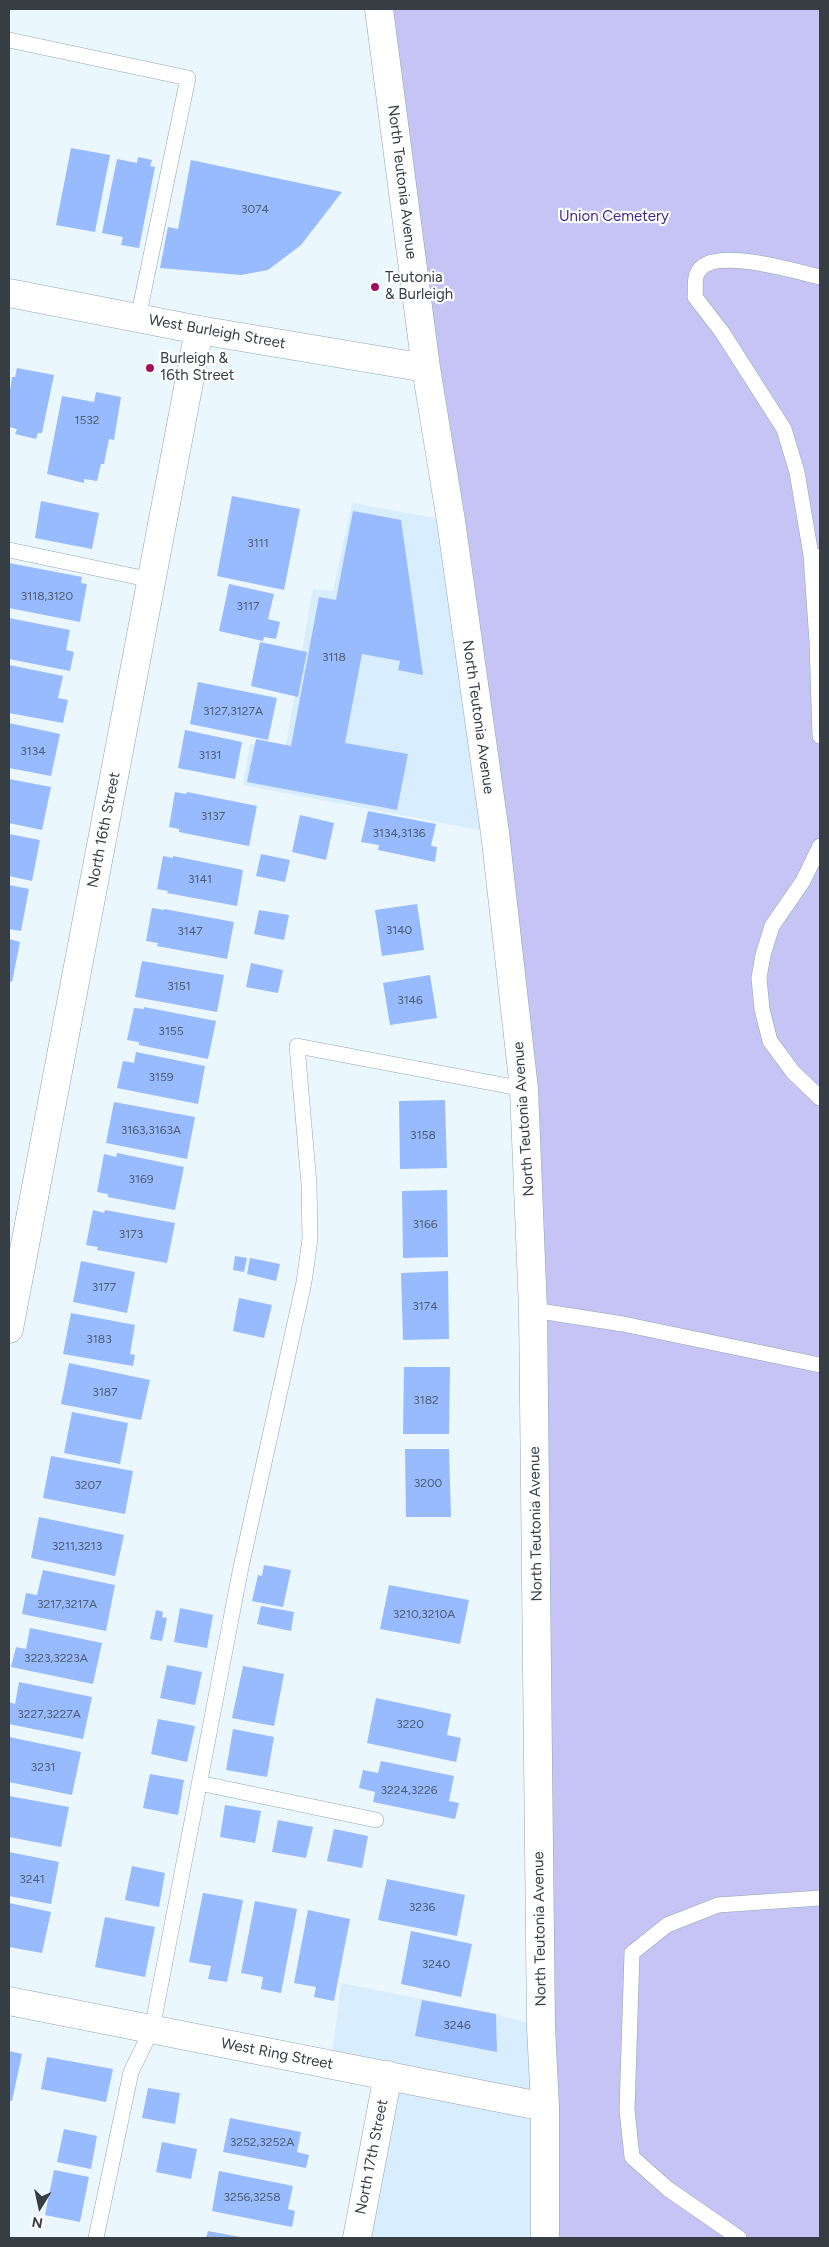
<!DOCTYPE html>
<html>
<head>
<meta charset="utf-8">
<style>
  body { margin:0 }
  #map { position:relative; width:829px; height:2247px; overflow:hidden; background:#ebf7ff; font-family:Figtree,sans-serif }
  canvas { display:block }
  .frame { position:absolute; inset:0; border:10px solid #363d43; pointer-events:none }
  .north { position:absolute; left:15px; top:2182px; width:50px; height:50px; -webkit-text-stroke:4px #fff; paint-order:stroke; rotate:190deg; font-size:14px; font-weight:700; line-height:20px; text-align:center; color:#363d43 }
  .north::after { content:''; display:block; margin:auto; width:18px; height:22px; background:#363d43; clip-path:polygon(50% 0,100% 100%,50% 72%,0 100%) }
</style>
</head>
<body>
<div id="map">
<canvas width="829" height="2247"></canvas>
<div class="frame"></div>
<div class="north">N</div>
</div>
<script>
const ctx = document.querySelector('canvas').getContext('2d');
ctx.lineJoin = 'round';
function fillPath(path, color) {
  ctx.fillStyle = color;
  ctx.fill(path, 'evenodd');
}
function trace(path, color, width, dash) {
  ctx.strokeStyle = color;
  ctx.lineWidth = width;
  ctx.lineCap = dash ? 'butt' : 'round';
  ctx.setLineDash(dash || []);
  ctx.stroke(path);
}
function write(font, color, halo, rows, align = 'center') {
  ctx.font = font + ' Figtree,sans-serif';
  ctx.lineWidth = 4.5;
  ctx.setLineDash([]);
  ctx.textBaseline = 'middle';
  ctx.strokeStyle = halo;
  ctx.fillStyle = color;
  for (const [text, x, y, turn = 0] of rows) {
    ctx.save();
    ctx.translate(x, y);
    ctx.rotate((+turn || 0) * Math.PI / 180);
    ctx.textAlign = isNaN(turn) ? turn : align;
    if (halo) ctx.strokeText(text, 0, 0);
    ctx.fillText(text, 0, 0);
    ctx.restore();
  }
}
const built = new Path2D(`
  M352,503L451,521L495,833L243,785L250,744L285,749L313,589L333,591Z
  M341,1983L496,2014L541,2027L545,2238H357L388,2075L331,2064Z`);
const green = new Path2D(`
  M379,9H820V2238H545L524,1089Z`);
const building = new Path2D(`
  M71,148L110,155L95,232L56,225Z
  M138,157L152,160L150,166L155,167L139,248L121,245L123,237L102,233L117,159L137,163Z
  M191,160L342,192L301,245L268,270L241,275L160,268L168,227L178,229Z
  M17,368L54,375L42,433H38L36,439L15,434L17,429L9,427V397L12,377H15Z
  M96,392L121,397L114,440L109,439L104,464H101L97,481L84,479V483L47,474L62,396L94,402Z
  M232,496L300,509L284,590L217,576Z
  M41,501L99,513L92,549L35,538Z
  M353,511L401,520L423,675L398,670L400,661L362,654L345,743L408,754L397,810L247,782L256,739L291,746L319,597L336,600Z
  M9,563L82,577L81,583L87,584L80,622L9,608Z
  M229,584L274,594L268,619L280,622L276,639L264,637L263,641L219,631Z
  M9,618L70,630L66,650L74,652L70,671L9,659Z
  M260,642L307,652L298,697L251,686Z
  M9,665L63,676L58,698L68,700L63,723L9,713Z
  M198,682L277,698L268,740L190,724Z
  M9,723L60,734L51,776L9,768Z
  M185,730L242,742L235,779L178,768Z
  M9,779L51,787L42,830L9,823Z
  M175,792L186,794L187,792L257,806L249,846L179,832V829L169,827Z
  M368,811L436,824L431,846L437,847L435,862L378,850L379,845L361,842Z
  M300,815L334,823L326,860L292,852Z
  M9,834L40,840L32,881L9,876Z
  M261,854L290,860L285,882L256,876Z
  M163,856L173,858V856L243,870L237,906L167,893L168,891L157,889Z
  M9,885L29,889L21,931L9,929Z
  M417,904L424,950L382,956L375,910Z
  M152,908L164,910V909L234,922L227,959L157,946L158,943L146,941Z
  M259,910L289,915L284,940L254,934Z
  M9,939L20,942L12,982L9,981Z
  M142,961L224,975L217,1012L135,997Z
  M251,963L283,970L278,993L246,987Z
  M430,975L437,1018L390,1025L383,983Z
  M144,1007L216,1021L208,1059L139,1045V1042L127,1040L134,1008L144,1009Z
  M136,1052L205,1066L198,1104L117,1088L123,1061L134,1063Z
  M445,1100L447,1168L400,1169L399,1101Z
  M114,1102L195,1117L187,1159L106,1143Z
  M117,1153L184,1167L175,1210L108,1197V1194L97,1192L104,1154L116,1157Z
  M447,1190L448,1257L403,1258L402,1191Z
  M93,1210L104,1213L105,1210L175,1223L167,1263L97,1250L98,1247L86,1245Z
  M235,1256L247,1258L244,1272L233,1270Z
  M250,1258L280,1264L276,1281L247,1274Z
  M81,1261L135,1272L127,1313L73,1302Z
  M448,1271L449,1339L403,1340L401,1273Z
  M239,1298L272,1305L264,1338L233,1331Z
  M71,1313L135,1325L130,1354L135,1355L133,1366L63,1354Z
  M69,1363L150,1380L141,1420L61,1404Z
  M404,1367H450L449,1434H403Z
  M72,1412L128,1423L120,1464L64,1453Z
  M405,1449H449L451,1517H406Z
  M51,1456L133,1471L125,1514L43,1498Z
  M39,1517L124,1535L115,1576L31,1558Z
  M264,1565L291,1570L283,1607L252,1601L258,1575L262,1576Z
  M43,1570L115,1585L106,1631L22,1614L26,1593L37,1595Z
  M389,1585L469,1600L460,1644L380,1629Z
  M261,1606L294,1612L291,1631L257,1624Z
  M180,1608L213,1615L207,1648L174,1642Z
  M156,1610L163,1612L162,1617L167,1618L162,1641L150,1639Z
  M30,1628L102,1643L93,1684L11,1667L16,1647L26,1649Z
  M167,1665L202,1672L195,1705L160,1698Z
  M243,1666L284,1674L274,1726L232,1718Z
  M19,1682L92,1697L83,1739L9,1724V1702L15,1704Z
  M376,1698L451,1714L447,1735L461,1738L456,1762L367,1743Z
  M158,1719L195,1726L187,1762L151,1754Z
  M233,1729L274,1737L267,1777L226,1770Z
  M9,1737L81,1752L72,1795L9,1782Z
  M381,1761L454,1776L449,1801L459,1803L455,1819L373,1802L375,1792L359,1788L363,1770L378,1773Z
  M150,1774L184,1780L178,1815L143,1808Z
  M9,1796L69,1807L61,1847L9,1837Z
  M225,1805L261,1811L255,1843L220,1837Z
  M278,1820L313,1827L306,1858L272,1852Z
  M334,1829L368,1836L362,1868L327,1861Z
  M9,1852L59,1862L51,1904L9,1896Z
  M132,1866L165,1873L159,1907L125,1900Z
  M387,1879L465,1895L457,1936L378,1920Z
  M203,1893L243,1900L227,1982L208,1979L211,1966L189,1962Z
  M255,1901L297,1909L281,1993L261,1989L263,1977L241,1973Z
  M9,1903L51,1912L42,1953L9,1947Z
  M308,1910L350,1919L334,2001L314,1997L316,1987L294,1983Z
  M105,1917L155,1927L145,1977L95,1967Z
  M411,1931L472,1944L461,1997L401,1984Z
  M422,2000L496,2014L497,2052L415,2036Z
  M9,2051L22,2054L12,2101L9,2100Z
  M47,2057L113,2069L106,2102L41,2089Z
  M148,2088L180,2093L175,2124L142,2118Z
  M230,2118L301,2132L297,2152L309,2155L306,2168L223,2152Z
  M64,2129L97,2136L91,2169L57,2162Z
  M162,2142L197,2149L191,2179L156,2172Z
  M54,2170L89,2177L80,2222L45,2215Z
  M219,2171L293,2186L288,2209L295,2211L292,2227L212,2211Z
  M208,2231L240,2237V2238H206Z`);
const lane = new Path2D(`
  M9,40L188,78L138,318
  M9,550L152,580
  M811,555L797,472L784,429L722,332L695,297C696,291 694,280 697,274C708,244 797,272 820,277
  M820,557L811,555L817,642L820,736
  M820,846L803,881L772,926L763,955L759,978L762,1009L770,1041L793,1072L820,1098
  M533,1310L623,1324L820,1365
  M199,1783L376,1820
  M96,2238L131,2072L152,2029L241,1567L304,1282L310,1239L309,1184L297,1046L524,1089
  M739,2238L668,2189L632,2157L627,2110L632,1953L667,1925L718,1905L820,1898`);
const street = new Path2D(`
  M9,1329L199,330
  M9,2001L545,2107
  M357,2238L388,2075`);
const secondary = new Path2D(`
  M379,9L426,368L451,521L495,833L524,1089L533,1310L541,2027L545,2107V2238
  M9,293L199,330L426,368`);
const markers = [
  [375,287,5,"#9f115c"],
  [150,368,5,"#9f115c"]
];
const numberNames = [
  ["3074",255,209],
  ["1532",87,420],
  ["3111",258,543],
  ["3118,3120",47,596],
  ["3117",248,606],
  ["3118",334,657],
  ["3127,3127A",233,711],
  ["3134",33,751],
  ["3131",210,755],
  ["3137",213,816],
  ["3134,3136",399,833],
  ["3141",200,879],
  ["3140",399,930],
  ["3147",190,931],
  ["3151",179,986],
  ["3146",410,1000],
  ["3155",171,1031],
  ["3159",161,1077],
  ["3163,3163A",151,1130],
  ["3158",423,1135],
  ["3169",141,1179],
  ["3166",425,1224],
  ["3173",131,1234],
  ["3177",104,1287],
  ["3174",425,1306],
  ["3183",99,1339],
  ["3187",105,1392],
  ["3182",426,1400],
  ["3200",428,1483],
  ["3207",88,1485],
  ["3211,3213",77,1546],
  ["3217,3217A",67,1604],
  ["3210,3210A",424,1614],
  ["3223,3223A",56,1658],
  ["3227,3227A",49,1714],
  ["3220",410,1724],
  ["3231",43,1767],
  ["3224,3226",409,1790],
  ["3241",32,1879],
  ["3236",422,1907],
  ["3240",436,1964],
  ["3246",457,2025],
  ["3252,3252A",262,2142],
  ["3256,3258",252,2197]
];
const streetNames = [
  ["North Teutonia Avenue",402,182,83],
  ["West Burleigh Street",217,332,10],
  ["North Teutonia Avenue",478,717,82],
  ["North 16th Street",104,830,-79],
  ["North Teutonia Avenue",524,1119,-94],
  ["North Teutonia Avenue",536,1524,-91],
  ["North Teutonia Avenue",540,1929,-91],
  ["West Ring Street",277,2054,11],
  ["North 17th Street",372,2157,-79]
];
const parkNames = [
  ["Union Cemetery",614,217]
];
const poiNames = [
  ["Teutonia",385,278],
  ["& Burleigh",385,295],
  ["Burleigh &",160,359],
  ["16th Street",160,376]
];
fillPath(built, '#d8edfd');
fillPath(green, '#c5c4f5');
fillPath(building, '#97bbfe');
trace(lane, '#93a5b2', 16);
trace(street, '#93a5b2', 29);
trace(secondary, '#93a5b2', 29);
trace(lane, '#fff', 15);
trace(street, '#fff', 28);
trace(secondary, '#fff', 28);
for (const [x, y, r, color] of markers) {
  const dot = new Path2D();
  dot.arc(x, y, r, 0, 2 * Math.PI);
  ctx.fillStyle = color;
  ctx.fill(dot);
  trace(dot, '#fff', 2);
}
write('12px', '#4e5c72', null, numberNames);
write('15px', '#363d43', '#fff', streetNames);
write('15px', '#3d268c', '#fff', parkNames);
write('15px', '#363d43', '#fff', poiNames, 'left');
</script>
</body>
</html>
